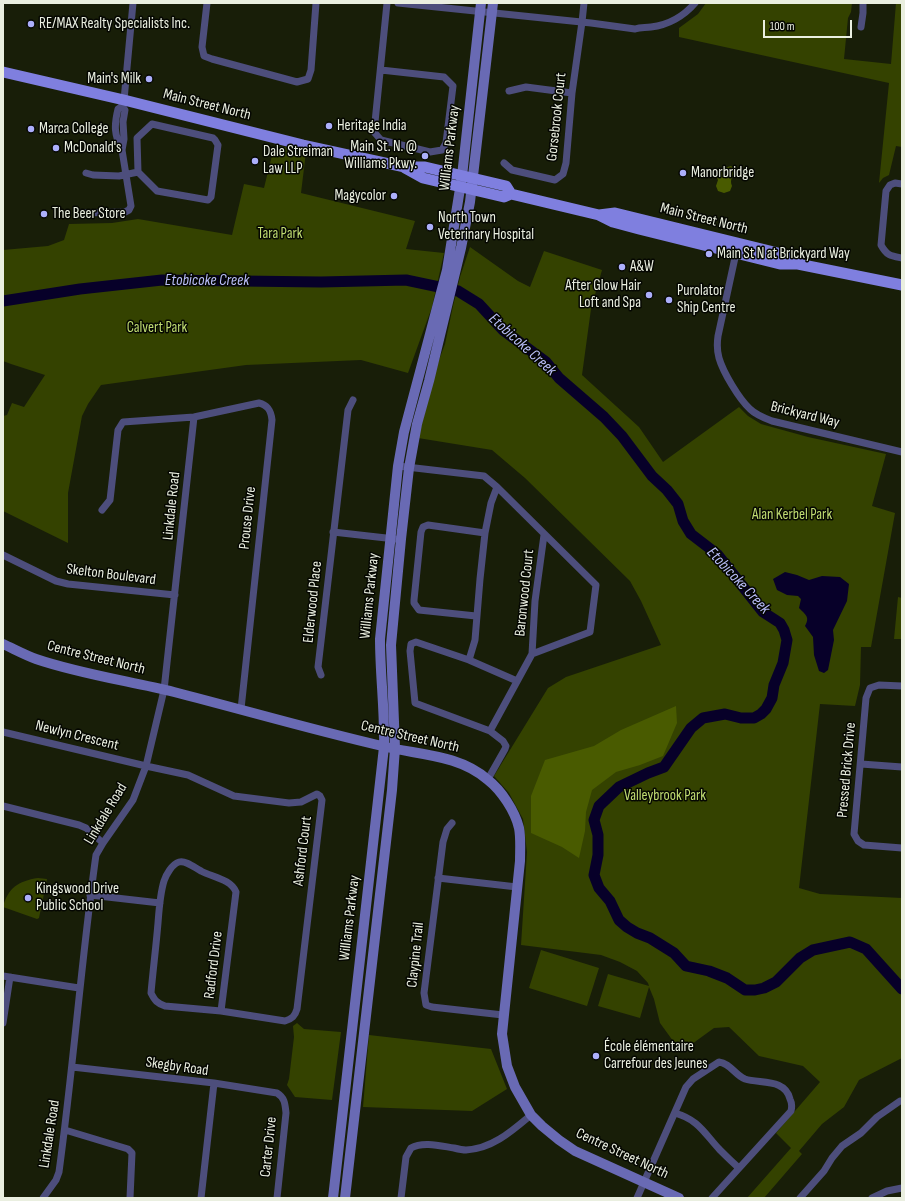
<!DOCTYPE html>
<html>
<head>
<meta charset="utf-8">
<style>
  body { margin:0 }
  #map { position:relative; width:905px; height:1201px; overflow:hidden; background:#181e08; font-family:"Sofia Sans Condensed",sans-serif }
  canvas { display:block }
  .frame { position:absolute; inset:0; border:4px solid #eaefe0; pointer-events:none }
  .scale { position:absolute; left:763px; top:20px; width:89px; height:18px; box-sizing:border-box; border:2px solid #eaefe0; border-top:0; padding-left:5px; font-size:12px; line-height:14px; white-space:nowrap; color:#eaefe0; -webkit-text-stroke:3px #050702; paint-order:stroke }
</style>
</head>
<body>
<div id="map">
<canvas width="905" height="1201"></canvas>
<div class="frame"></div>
<div class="scale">100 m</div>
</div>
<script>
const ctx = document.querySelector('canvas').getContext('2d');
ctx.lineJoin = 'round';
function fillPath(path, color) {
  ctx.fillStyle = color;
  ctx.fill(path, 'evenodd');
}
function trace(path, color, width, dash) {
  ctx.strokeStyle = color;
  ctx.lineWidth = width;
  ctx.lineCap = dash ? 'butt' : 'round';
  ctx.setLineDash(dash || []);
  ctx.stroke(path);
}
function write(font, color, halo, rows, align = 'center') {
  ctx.font = font + ' "Sofia Sans Condensed",sans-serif';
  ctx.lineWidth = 3;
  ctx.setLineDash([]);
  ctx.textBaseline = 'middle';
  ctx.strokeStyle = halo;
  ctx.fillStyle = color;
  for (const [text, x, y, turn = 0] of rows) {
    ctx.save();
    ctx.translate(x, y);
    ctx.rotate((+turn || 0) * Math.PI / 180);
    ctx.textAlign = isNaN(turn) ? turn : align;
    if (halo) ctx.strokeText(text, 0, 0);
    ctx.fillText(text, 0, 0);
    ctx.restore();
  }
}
const green = new Path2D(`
  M706,3H852L851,12L848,18L844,59L891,64L896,3H902V147L896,146L889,175L883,178L879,183L889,83L679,37V28L698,14Z
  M280,146L306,152L301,193L415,221L406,249L444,253L432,307L408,373L361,360L246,365L101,385L88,404L82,416L68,493V543L3,511V416L7,415L12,403L24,407L45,375L11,364L3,361V250L48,246L64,240L69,224L112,223L138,219L232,235L244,184L264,188L274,147Z
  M470,247L518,281L530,287L544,251L602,270L591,309L582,375L639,427L663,462L739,407L748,416L761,424L808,437L886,454L872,506L895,513L871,647H861L860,685L855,706L820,704L799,888L820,894L902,898V1058L859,1080L844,1107L822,1124L799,1151L802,1154L764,1198H747L791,1148L776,1133L820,1082L803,1066L759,1056L729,1027L714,1028L681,1052L660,1023L654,999L649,987L640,1018L598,1006L608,974L649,986L648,983L637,971L620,962L601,955L521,945L527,852L523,819L509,793L494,776L548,688L566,677L661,645L641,601L630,581L525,478L492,450L418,438L439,360L445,344L453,306L460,277Z
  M898,597L902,598V639H894Z
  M38,878L47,879L39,918L37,919L3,907C8,888 18,881 38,878Z
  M541,950L599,968L587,1006L529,988Z
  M297,1023L304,1029L341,1032L332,1100L295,1097L287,1085L289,1079L294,1037L293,1026Z
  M369,1035L491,1049L507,1089L472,1111L363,1107Z`);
const forest = new Path2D(`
  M731,166L735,169C734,175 729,179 732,186L730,191L724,193L718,191L716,186L718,180L716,175L718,170Z
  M676,706L677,723L663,756L640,765L616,772L592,790L586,812L585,831L579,858L562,847L531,833V796L545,760L594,746L621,730Z`);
const water = new Path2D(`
  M785,572L797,575L809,580L822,576L840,577L849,584L847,601L833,630L834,640L828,670L824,673L819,671L814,655L813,637L805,626C810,617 806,615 799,608L801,599L798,596L787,595L777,590L773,579Z`);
const river = new Path2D(`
  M3,301L80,289L162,280L321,282L406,280L458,291L479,304L503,330L546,362L559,378L604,417L622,436L652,476L667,490L678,504L683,521L691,534L717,554L763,612L780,623L784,630L787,640L783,663L774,685L772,698L766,709L761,714L754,718H741L725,714L703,718L691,728L664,767L648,773L619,787L599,806L594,820L598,835V855L594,875L599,888L610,901L619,920L627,927L637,933L650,938L674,953L686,966L709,971L727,978L745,990H755L764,988L776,982L800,958L813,950L850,942L866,949L902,989`);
const street = new Path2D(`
  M207,3L202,47L204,56L212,59L297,82L308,79L311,70L316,3
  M398,3L591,23L635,29C641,27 645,28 651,27C668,25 684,16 695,3
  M861,27L863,13V3
  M381,70L444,77L453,86L446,143L442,150L430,152L381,140L374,132L387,3
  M509,91L526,87L572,93
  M152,124L213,138L215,140L218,145L211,197L208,200L157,191L138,172L137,138Z
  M122,150C114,135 114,125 118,109L122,106L124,100L133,3
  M504,163L512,170L555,180L563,174L566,163L572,93L582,22L584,3
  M86,173L93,175L119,176L138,172
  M902,184L895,183L890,185L886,191L881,245C887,256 891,256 902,258
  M81,213L125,212L129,210L131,206L122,150L124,139L123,122L125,110L122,106
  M736,253L718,336C717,343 717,351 719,358C723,372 739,399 750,409C756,415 764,418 772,421L902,452
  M398,466L484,476L497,487L596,585L590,632L532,654
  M102,510L110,500L118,430L123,422L194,417L259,403C268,405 271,411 272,420L241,709
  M333,532L395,539
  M3,555L56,581L68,584L175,595
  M476,616L419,610L414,603V600L421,532L423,527L428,525L485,533
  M469,660L475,640L480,579L485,533L491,503L497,487
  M321,675L318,667L348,410L353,400
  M902,686L879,685L870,688L866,698L854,834L858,841L864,845L902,848
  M490,731L532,654L535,601L544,535
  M3,732L146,766L188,775L234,796L289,803L301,802L317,794L320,796L322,800L297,1009C295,1016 292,1019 285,1021L221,1011L165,1006C157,1003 155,1001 151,993C153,970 156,947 158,923C159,910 160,894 164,881C166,875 172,864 179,862C186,860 195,868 201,871C212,877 231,879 236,892L221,1011
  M861,764L902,767
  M488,779L505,749L506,746L503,741L490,731L415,703L410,651L411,644L416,642L469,660L517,681
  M3,806L79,825L86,828L103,843
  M452,823L447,829L443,842L424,993L426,1005L432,1007L503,1015
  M438,878L517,887
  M90,895L160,903
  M3,976L79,988
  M3,1023L10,977
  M72,1067L214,1083L277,1093C285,1098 285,1104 286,1113L277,1198
  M675,1113C699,1120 704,1133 720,1150C726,1156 732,1162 739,1168
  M65,1130L128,1149L132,1153L130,1198
  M43,1198L56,1180L59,1172C73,1069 81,965 95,862L96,855L103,843L133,800L146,766L164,690L194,417
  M201,1198L214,1083
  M401,1198L406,1157L411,1148C423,1141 441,1146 454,1148C458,1149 462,1150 466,1150C492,1149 512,1131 531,1115
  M637,1198L686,1087L693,1079L719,1062C730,1063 735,1075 745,1079C760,1084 785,1078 790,1099C792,1103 792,1107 791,1111L712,1198
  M800,1198L824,1171L832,1158L842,1146L861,1133L877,1117L900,1101H902
  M872,1198L887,1191L902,1188`);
const secondary = new Path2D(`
  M3,644C14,649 25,655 36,659C80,674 129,681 174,692C244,710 313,730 382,746C417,755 459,754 488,780C501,790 515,811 519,828C521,838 520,850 520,861L502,1034L507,1066L515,1087L531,1115L542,1126L559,1140L575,1151L679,1198
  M333,1198L384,747C385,711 380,675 380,639L398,466L404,432L447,270L462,176L481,3
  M345,1198L392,790L395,748L391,645L401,539L409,468L417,424L429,381L461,248L470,202L493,3`);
const primary = new Path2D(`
  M3,72L124,100L303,145L404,167H425L506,186L511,194
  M405,168L423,178L504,197L511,194L599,215L613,222L639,229L780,264H798L902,285
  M599,215L615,213L782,254L798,264`);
const markers = [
  [31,24,4,"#acaffb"],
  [149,79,4,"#acaffb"],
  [329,126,4,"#acaffb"],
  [31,129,4,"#acaffb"],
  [56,148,4,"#acaffb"],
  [425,156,4,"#acaffb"],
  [255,161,4,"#acaffb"],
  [683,173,4,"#acaffb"],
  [394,196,4,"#acaffb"],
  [44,214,4,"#acaffb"],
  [430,227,4,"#acaffb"],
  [709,254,4,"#acaffb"],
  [622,267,4,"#acaffb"],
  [649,295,4,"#acaffb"],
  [669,300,4,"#acaffb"],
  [28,898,4,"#acaffb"],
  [596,1056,4,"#acaffb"]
];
const poiNames = [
  ["RE/MAX Realty Specialists Inc.",39,24],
  ["Main's Milk",141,79,"right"],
  ["Heritage India",337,126],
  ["Marca College",39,129],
  ["Main St. N. @",417,147,"right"],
  ["Williams Pkwy.",417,164,"right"],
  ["McDonald's",64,148],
  ["Dale Streiman",263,152],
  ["Law LLP",263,169],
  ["Manorbridge",691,173],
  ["Magycolor",386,196,"right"],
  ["The Beer Store",52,214],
  ["North Town",438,218],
  ["Veterinary Hospital",438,235],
  ["Main St N at Brickyard Way",717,254],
  ["A&W",630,267],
  ["After Glow Hair",641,286,"right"],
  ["Loft and Spa",641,303,"right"],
  ["Purolator",677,291],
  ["Ship Centre",677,308],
  ["Kingswood Drive",36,889],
  ["Public School",36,906],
  ["École élémentaire",604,1047],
  ["Carrefour des Jeunes",604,1064]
];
const streetNames = [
  ["Main Street North",207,105,14],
  ["Gorsebrook Court",557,117,-84],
  ["Williams Parkway",450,148,-83],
  ["Main Street North",704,219,14],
  ["Brickyard Way",805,415,14],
  ["Linkdale Road",172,506,-84],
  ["Prouse Drive",248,518,-84],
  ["Skelton Boulevard",111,575,7],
  ["Baronwood Court",525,593,-84],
  ["Williams Parkway",370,596,-84],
  ["Elderwood Place",313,602,-84],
  ["Centre Street North",96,658,14],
  ["Newlyn Crescent",77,736,14],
  ["Centre Street North",410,737,13],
  ["Pressed Brick Drive",847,770,-85],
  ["Linkdale Road",106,814,-59],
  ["Ashford Court",303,851,-83],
  ["Williams Parkway",350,918,-83],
  ["Claypine Trail",416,955,-84],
  ["Radford Drive",214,965,-83],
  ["Skegby Road",177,1067,8],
  ["Linkdale Road",50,1134,-81],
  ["Carter Drive",269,1147,-84],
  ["Centre Street North",622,1154,25]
];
const parkNames = [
  ["Tara Park",280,234],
  ["Calvert Park",157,328],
  ["Alan Kerbel Park",792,515],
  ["Valleybrook Park",665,796]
];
const waterNames = [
  ["Etobicoke Creek",207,281],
  ["Etobicoke Creek",522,345,42],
  ["Etobicoke Creek",738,581,47]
];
fillPath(green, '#344200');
fillPath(forest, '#495b00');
fillPath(water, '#070029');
trace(river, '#070029', 11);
trace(street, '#4d4e7c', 7);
trace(secondary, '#696ab4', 10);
trace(primary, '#7f7fdf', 11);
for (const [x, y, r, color] of markers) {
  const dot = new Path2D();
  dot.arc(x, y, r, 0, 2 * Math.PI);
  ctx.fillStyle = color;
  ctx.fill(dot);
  trace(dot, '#050702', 1.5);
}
write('15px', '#eaefe0', '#050702', poiNames, 'left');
write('15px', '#eaefe0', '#050702', streetNames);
write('15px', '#c0dc71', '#050702', parkNames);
write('italic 16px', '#babef9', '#050702', waterNames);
</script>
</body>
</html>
